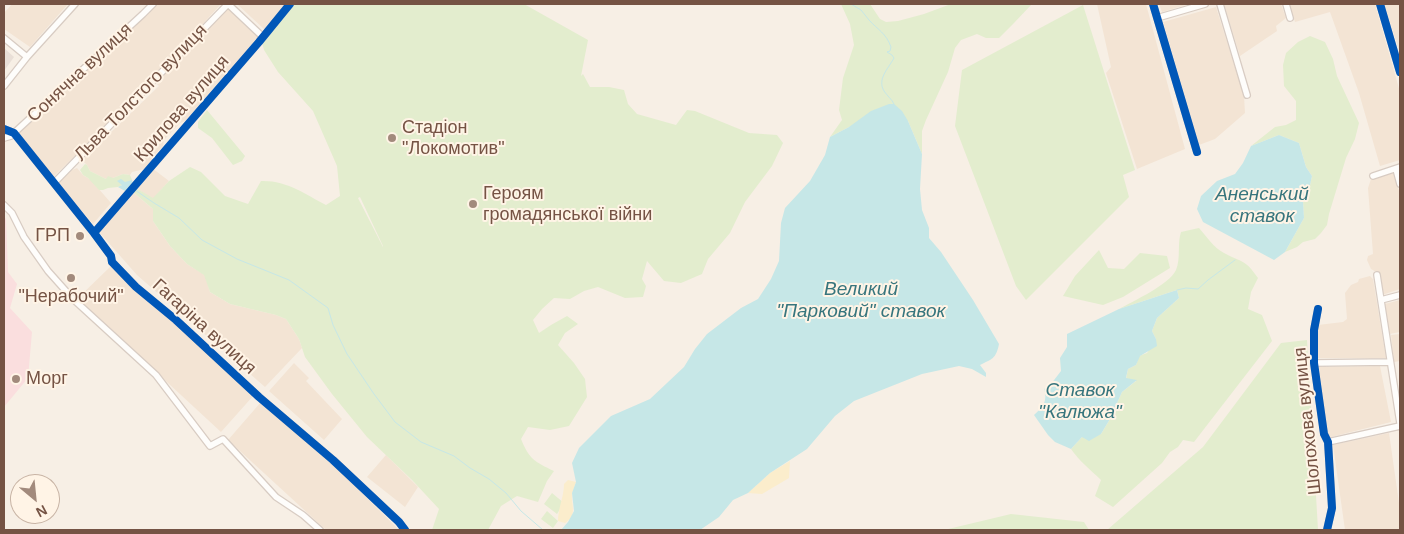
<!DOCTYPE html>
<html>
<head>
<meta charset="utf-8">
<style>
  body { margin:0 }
  #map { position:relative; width:1404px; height:534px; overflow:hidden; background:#f7efe5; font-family:Helvetica,sans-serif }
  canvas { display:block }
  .frame { position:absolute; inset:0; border:5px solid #755344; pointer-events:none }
  .north { position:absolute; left:10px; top:474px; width:50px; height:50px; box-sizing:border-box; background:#fff4e6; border:1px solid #c8b4a5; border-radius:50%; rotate:152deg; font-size:14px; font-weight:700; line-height:20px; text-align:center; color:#755344 }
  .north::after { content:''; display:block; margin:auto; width:18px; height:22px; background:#a28a7c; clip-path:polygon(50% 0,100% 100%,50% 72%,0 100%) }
</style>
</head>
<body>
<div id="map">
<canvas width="1404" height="534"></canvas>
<div class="frame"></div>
<div class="north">N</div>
</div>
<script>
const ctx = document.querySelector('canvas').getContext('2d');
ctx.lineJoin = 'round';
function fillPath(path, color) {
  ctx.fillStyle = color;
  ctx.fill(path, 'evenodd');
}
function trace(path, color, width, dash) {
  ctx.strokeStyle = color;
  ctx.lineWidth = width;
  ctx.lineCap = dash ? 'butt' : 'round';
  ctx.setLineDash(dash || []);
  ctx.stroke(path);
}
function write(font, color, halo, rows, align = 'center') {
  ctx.font = font + ' Helvetica,sans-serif';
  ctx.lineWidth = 4;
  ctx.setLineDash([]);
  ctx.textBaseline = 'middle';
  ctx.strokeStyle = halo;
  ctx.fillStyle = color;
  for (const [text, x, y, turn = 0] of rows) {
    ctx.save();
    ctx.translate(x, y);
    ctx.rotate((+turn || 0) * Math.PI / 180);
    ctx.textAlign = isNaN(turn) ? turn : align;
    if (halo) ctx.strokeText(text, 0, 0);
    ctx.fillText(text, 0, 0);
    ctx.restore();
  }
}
const residential = new Path2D(`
  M12,4H68L30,47L4,29V13Z
  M157,4H221L139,94L54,176L17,134L136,25Z
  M237,4H287L265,30Z
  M1097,4H1146L1185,149L1137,169L1106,73L1111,67Z
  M1159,4H1189L1162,12Z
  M1224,4H1281L1286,18L1276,26L1277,31L1240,56Z
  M1289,4H1375L1400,92V160L1380,166L1359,93L1330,12L1295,22Z
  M1384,4H1400V55V53Z
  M228,7L258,37L185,121L180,123L164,140L163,146L152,158V161L145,169L132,172L130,175L123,174L113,178L106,179L90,171L87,165L82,160L159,86L156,83Z
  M1216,7L1244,96L1245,113L1215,139L1199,145L1163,22Z
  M77,168L83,175L91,180L111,203L93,224L58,183L72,170Z
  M152,168L169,181L153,199L136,188Z
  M1393,172L1400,194V289L1382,295L1378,273L1371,269L1367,260L1368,256L1373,254L1368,188L1371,179Z
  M134,193L153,209V221L170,246L187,264L205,275L210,292L230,304L276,315L286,319L299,339L302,348L265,387L137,275L99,232Z
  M111,266L254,395L221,432L77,299Z
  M1370,276L1373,279L1386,358H1317L1316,330L1318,325L1343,322L1347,319L1345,293L1351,285L1358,282L1359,279Z
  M1400,300V332L1389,334L1385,304Z
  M1400,334V361L1394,362L1391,335Z
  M294,363L309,378L306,381L342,419L324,440L269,391Z
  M1380,366L1391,422L1331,437L1327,435L1319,367Z
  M261,402L344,475L399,530H326L228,440Z
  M1389,433L1400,510V530H1345L1333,445Z
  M386,455L418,487L405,507L367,477Z`);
const industrial = new Path2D(`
  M4,48L14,57L4,71Z`);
const medical = new Path2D(`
  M4,216L6,219L8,272L17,284L10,308L32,332L28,378L4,407Z`);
const green = new Path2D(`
  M294,4H524L588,40L581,76L583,74L590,87H609L624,90L628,104L637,114L676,125L687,110L695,111L749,133L777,135L783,143L772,166L745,202L730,233L708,259L702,274L681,283L664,281L647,261L642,279L646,286L643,297L625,298L598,287L584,291L570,299L554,298L542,309L533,320L539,333L551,325L567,316L578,324L565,333L558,345L574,363L585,379L587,397L569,426L550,430L528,427L521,439C529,459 535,462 554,471L547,481L538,502L517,496L501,506L488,530H432L439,509L412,480L367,437L332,394L305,357L299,339L286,319L276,315L230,304L210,292L204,275L187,264L170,246L153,221V209L133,192L136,188L153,198L169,181L190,167L201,172L225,196L248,204L261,181C286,180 305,194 326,205L340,196L337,166L313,111L278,72L264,50L262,42ZM360,197L383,246V247L358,198Z
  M841,4H870L880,19L886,22L898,21L924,14L951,4H1032L1014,23L999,38H986L977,34L961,40L955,48L948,72L926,120L922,131V154L908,121L849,127L830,137L842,120L839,110L843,78L854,45L850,24Z
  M1083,5L1135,170L1123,175L1129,197L1026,300L1016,286L955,126L962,70Z
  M1310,36L1325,42L1333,59L1337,76L1359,123L1355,139L1346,158L1329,214L1327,225L1321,233L1315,239L1303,242L1297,247L1285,252L1304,218L1303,201L1309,190L1312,176L1306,167L1299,143L1279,135L1251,146L1275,127L1286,125L1296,120V101L1284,86L1283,65L1286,53L1298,42Z
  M207,110L245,156L242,161L233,165L212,138L198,128V122Z
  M85,164L87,165L90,171L106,179L108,176L113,178L123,174L130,175L132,180L118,187L108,188L103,190H99L88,178L83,175L80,170Z
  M1199,228C1207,237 1214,248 1224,253C1243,263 1245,259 1258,278L1251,292L1248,309L1262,315L1272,341L1194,442L1183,440L1178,447L1170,452L1162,463L1113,507L1095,496L1101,480C1091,470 1079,461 1071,449L1082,437L1101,434L1110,419L1122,392L1136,381L1126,379L1128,369L1136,365L1139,356L1147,353L1156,339L1152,331L1157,318L1179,298L1177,290L1119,309C1133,301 1169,285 1176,270C1181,258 1177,244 1181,232Z
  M1099,250L1108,268L1124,269L1140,253L1167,256L1170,268L1123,297L1103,305L1063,296L1075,276Z
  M1307,340L1318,530H1107L1203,447L1281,343Z
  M552,493L564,503L557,514L544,504Z
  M547,511L558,521L553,528L541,519Z
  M1011,514L1084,522L1089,530H944Z`);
const sand = new Path2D(`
  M790,461L789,478L762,494L748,493L770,473Z
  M568,480L576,482C575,486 573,490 572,494C571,506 578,515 565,523L558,521C558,508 564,497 564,484Z`);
const water = new Path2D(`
  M889,104H894L902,111L908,121L922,154L920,189L922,210L929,228V238L941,252L973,300L999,344C996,359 992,359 980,365L986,373V377L972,369L959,366L922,374L854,401L835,416L807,449L770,473L748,493L733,500L719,517L700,530H561L568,522L574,511L572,493L576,482L572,463L579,448L611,416L650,399L684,367L695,349L707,334L741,308L758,299L771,279L779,261L781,223L785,208L810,181L825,155L830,137L849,127L871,111Z
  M1279,135L1299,143L1306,167L1312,176L1309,190L1303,201L1304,218L1285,252L1274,260L1203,222L1197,209L1201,196L1217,181L1235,174L1243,163L1251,146Z
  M121,179L125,182L132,180L133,183L132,187L125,191L118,187L122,185L117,181Z
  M1177,290L1179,298L1157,318L1152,331L1156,339L1157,346L1140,356L1136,365L1128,369L1126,378L1137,380L1122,392L1110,419L1101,434L1089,441L1082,437L1071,449L1055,442L1048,435L1034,415C1043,407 1048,401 1044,389L1051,384L1061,371L1060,358L1067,347V334L1119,309Z`);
const stream = new Path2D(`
  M851,4C854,6 858,8 861,10C864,13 866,17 869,20C878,30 886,33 891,47L890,51L887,52L892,55L894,58C888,69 877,79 884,91C887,96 892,99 894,104
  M135,190L154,203L179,218L202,240L237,259L289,280L328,308L333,325L347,354L374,394L395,422L421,442L454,456L470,468L489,479L506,493L521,511L543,530
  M1177,290L1186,288L1198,289L1208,280L1235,260`);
const street = new Path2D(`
  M228,4L263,37
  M1153,4L1197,152
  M1220,4L1247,95
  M1286,4L1290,18
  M1380,4L1400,72
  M1157,18L1205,4
  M4,38L27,57
  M4,86L27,57L75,4
  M4,129L14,133L94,233L111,256L112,262L136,287L176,320L259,397L333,460L399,522L405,530
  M4,138L11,136L14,133L143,14L153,4
  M1396,169L1400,184
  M1373,176L1400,167
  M54,183L228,4
  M4,205L12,213L24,237L48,271L73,299L156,375L210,446L223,439L276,497L303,515L320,530
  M94,233L259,42L290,4
  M1377,275L1400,423
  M1381,300L1400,295
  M1318,309L1314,330V363L1324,434L1328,442L1332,508L1327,530
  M1314,363L1390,362
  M1328,442L1400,426`);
const cycleway = new Path2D(`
  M1153,4L1197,152
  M1380,4L1400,72
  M4,129L14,133L94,233L111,256L112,262L136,287L176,320L259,397L333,460L399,522L405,530
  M94,233L259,42L290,4
  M1318,309L1314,330V363L1324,434L1328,442L1332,508L1327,530`);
const markers = [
  [392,138,5,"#a28a7c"],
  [473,204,5,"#a28a7c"],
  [80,236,5,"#a28a7c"],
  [71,278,5,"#a28a7c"],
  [16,379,5,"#a28a7c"]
];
const streetNames = [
  ["Сонячна вулиця",80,73,-43],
  ["Льва Толстого вулиця",141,93,-46],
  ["Крилова вулиця",182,109,-49],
  ["Гагаріна вулиця",204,327,42],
  ["Шолохова вулиця",1308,421,-96]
];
const poiNames = [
  ["Стадіон",402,128],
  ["\"Локомотив\"",402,149],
  ["Героям",483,194],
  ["громадянської війни",483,215],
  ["ГРП",70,236,"right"],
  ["\"Нерабочий\"",71,297,"center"],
  ["Морг",26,379]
];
const waterNames = [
  ["Аненський",1262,195],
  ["ставок",1262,217],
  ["Великий",861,290],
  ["\"Парковий\" ставок",861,312],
  ["Ставок",1080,391],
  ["\"Калюжа\"",1080,413]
];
fillPath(residential, '#f3e4d4');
fillPath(industrial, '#e9dfd7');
fillPath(medical, '#fadede');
fillPath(green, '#e3edce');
fillPath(sand, '#fbedcc');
fillPath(water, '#c6e7e7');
trace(stream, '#c6e7e7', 1);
trace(street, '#d8ccc3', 8);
trace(street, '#fefdfb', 5.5);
trace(cycleway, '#0057b8', 8);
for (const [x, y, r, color] of markers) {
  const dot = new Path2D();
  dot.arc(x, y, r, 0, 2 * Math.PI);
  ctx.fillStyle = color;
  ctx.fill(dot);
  trace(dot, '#fff4e6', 2);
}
write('18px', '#755344', '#fff4e6', streetNames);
write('18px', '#755344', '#fff4e6', poiNames, 'left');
write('italic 19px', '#37757d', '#fff4e6', waterNames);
</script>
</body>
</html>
